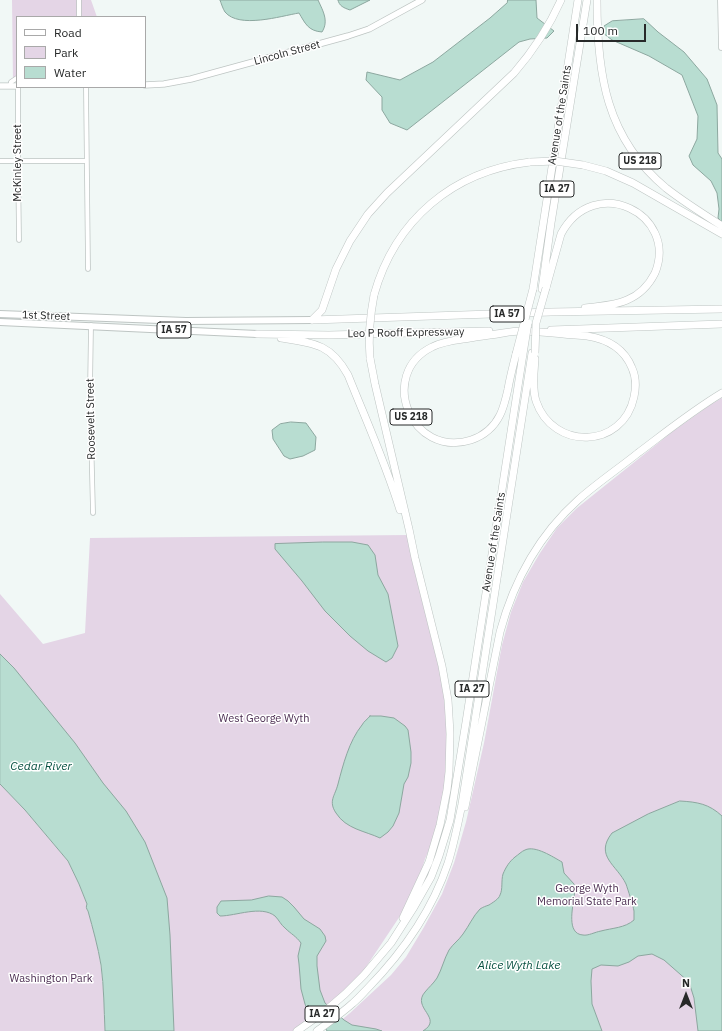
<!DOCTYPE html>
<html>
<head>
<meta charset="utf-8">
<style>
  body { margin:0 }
  #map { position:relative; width:722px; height:1031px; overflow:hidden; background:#f1f8f6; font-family:"IBM Plex Sans",sans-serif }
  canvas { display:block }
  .legend { position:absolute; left:16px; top:16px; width:130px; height:72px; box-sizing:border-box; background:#fff; border:1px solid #a9a9a9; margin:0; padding:5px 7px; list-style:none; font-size:12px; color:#272929 }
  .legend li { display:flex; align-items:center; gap:8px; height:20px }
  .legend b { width:20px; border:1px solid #a9a9a9 }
  .north { position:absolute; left:666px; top:975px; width:40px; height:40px; -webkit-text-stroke:3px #fff; paint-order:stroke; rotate:0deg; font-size:11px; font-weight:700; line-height:16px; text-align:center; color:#272929 }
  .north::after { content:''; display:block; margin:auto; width:14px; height:18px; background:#272929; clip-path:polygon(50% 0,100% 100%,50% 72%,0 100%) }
  .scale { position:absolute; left:576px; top:24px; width:70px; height:18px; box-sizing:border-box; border:2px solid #272929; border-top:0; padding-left:5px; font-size:12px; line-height:14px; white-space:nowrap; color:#272929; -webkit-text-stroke:3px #fff; paint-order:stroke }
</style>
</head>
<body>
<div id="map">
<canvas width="722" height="1031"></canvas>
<ul class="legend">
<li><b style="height:5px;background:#fff"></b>Road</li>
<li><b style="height:11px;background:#e4d5e6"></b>Park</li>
<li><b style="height:11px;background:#b8ddd1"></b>Water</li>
</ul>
<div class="north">N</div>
<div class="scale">100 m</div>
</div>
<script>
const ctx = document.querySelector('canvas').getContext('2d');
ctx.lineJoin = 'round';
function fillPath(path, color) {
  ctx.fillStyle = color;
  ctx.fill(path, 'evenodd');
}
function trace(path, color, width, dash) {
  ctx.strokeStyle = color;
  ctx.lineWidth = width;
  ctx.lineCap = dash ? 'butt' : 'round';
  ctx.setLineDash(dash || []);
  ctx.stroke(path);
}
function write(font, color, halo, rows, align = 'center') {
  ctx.font = font + ' "IBM Plex Sans",sans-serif';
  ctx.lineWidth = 3;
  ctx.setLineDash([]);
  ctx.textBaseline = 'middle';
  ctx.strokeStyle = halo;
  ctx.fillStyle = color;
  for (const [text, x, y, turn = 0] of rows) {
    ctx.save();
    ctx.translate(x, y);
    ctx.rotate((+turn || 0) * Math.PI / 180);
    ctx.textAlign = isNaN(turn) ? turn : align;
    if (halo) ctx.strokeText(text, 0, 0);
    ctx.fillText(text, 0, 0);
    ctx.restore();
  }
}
const green = new Path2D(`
  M12,0H91L97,17H17V82H13Z
  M722,398V1031H328L350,1013L391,975L406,957L424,927L442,894L454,863L466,822L484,743L502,645L511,612L523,582L540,553L557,528L577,508L672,432L710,405Z
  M408,535L435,636L449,716V772L440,825L425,859L414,895L354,985L296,1031H162L0,654V594L43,644L85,633L90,538Z
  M0,784L25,810L68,861L79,884L87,904V909L88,911C94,930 99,949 101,969C104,989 104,1010 105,1031H0Z`);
const water = new Path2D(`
  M220,0H318C323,11 329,21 322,32C308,31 305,23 299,13C281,16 239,29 225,12C223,9 221,3 220,0Z
  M338,0H370L350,10C344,8 339,6 338,0Z
  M508,0H536L537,18L554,31L547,38L530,39L519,42L407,130L390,123L382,110V97L366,80L367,72L400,80L433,62L490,18L507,3Z
  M644,19L658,32L684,52L707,79L717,105L718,153L722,159V222L718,218L719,209L717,193L711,181L693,165L689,156L697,139L698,116L682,75L649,56L612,40L603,33L604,26L612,21Z
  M291,422L306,423L316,437L315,450L303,456L290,459L284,456L273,439L272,430L280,424Z
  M323,542H352L368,545L375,555L378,575L388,594L398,646L392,658L386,662L368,651L350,636L325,611L302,581L275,549V544Z
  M0,654L14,668L75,743L103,783L126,811L145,842L167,898L170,935L174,1031H105C104,1009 104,987 101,965C98,947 93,929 88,911C86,908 86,907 87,904L79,884L68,861L25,810L0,784Z
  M370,716H381L394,718L405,726L408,730L411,752V763L408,777L404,784L399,813L393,826L388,832L380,838C365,831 346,829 336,813C328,801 335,796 338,784C343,765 349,741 362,725C364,721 368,719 370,716Z
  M680,801C698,802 709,804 722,816V1031H698L694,998L689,982L664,960L652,954L638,956L629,962L618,966L601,965L592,969L591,981L592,1004L602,1031H423C444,1018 411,1008 425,992C429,987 433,984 437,978C442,969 444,959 449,950C453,944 459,940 463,934C469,926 473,916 480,909C483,907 486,906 489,905C492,903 499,899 500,895C503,889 501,881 503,874C506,867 509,862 515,857C518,855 522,851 525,850C535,845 553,857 562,862L564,873L574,884C574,888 575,893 574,897C573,907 566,934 583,935C588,936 595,932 601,931C612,928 625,928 634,920C634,917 634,914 634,911C633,905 628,890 626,884C617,865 594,856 612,833L648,814Z
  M269,896L282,897L288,901L294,907L304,919L320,929L325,936L326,941L317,956V966L320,990L325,1003L344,1020L352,1025L376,1029L382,1031H327L321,1020L307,1009L305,1004L301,989L300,976L299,964L298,956L301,943C296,936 291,934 285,928C281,925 279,920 275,916C261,905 236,916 220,916L217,913V907L221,901L251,900Z`);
const street = new Path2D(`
  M79,0V17
  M720,0L721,48
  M10,86L11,82L17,78
  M18,87V160L19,240
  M86,87L88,269
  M0,161H86
  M91,325L90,391L93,513`);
const secondary = new Path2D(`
  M145,85L164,84L191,79L348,36L369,29L422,0
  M0,86H17`);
const primary = new Path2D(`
  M0,314L186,321L312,320
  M0,322L257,334`);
const highway = new Path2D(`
  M597,0C597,74 606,138 666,188C684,202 703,214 722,226
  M583,165L606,171L633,183L722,234
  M546,288L561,234C594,172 679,214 655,273C649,285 639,295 627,300C614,306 598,306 585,308
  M533,289L578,0
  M542,289L551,223L587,0
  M374,295C395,220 453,171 530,162
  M312,320L322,310L336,269L350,241L368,214L387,193L514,73C533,51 549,27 561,0
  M312,320L551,312L722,309
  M551,330L722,324
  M257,334L329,335L489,331
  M281,338C314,343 331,344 348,375C366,420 386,464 400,510
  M516,354C513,366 510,377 508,389C506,398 504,407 500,415C494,427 483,436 471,440C411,459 377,374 432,347C443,341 457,340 470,338C481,336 492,335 503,333C509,332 515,331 521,331C543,331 565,335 587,336C607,339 624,348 632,368C636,377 636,388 634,397C623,449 553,451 536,401C532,388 534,373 535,359
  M370,358L375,384L409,529L415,558L442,666L448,700L449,716L450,734L449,772L447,790L440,825L429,862L403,918
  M465,807L500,632C514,580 538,536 578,500C597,483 618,469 638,453C666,432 692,411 722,393
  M297,1031L324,1012L345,994L364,975L391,943L414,907L431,877L439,856L450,820L466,722L523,354
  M317,1031C329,1022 342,1013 353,1003C359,998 363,993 368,988C403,952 432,911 448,863C454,844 458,823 462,804L532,353`);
const highwayBridge = new Path2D(`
  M530,162L555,161L583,165
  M535,353L536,323L546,288
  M516,354L533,289
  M523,354L528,323
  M370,358C368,336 370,316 374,295`);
const shields = [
  [640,161,42],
  [557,189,34],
  [507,314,34],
  [174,330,34],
  [411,417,42],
  [472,689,34],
  [322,1014,34]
];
const shieldNames = [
  ["US 218",640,161],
  ["IA 27",557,189],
  ["IA 57",507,314],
  ["IA 57",174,330],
  ["US 218",411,417],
  ["IA 27",472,689],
  ["IA 27",322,1014]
];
const streetNames = [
  ["Lincoln Street",287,53,-15],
  ["Avenue of the Saints",560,115,-81],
  ["McKinley Street",18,163,-90],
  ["1st Street",46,316,2],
  ["Leo P Rooff Expressway",406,333,-1],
  ["Roosevelt Street",91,419,-91],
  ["Avenue of the Saints",494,542,-81]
];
const parkNames = [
  ["West George Wyth",264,719],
  ["George Wyth",587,889],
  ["Memorial State Park",587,902],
  ["Washington Park",51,979]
];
const waterNames = [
  ["Cedar River",41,767],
  ["Alice Wyth Lake",519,966]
];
fillPath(green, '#e4d5e6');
fillPath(water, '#b8ddd1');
trace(water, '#8ca79f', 1);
trace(street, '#bec5c3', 5.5);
trace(secondary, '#bec5c3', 7);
trace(primary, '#bec5c3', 8);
trace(highway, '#bec5c3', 8);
trace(street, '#fff', 4);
trace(secondary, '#fff', 5.5);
trace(primary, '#fff', 6);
trace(highway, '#fff', 7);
trace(highwayBridge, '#bec5c3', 8, []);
trace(highwayBridge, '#fff', 7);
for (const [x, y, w] of shields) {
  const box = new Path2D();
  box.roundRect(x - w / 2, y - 8, w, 16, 3);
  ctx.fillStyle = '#fff';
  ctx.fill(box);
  trace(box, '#272929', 1);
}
write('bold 10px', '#272929', null, shieldNames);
write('11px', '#272929', '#fff', streetNames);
write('11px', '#4c2e52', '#fff', parkNames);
write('italic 12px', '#075141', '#fff', waterNames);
</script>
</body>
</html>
